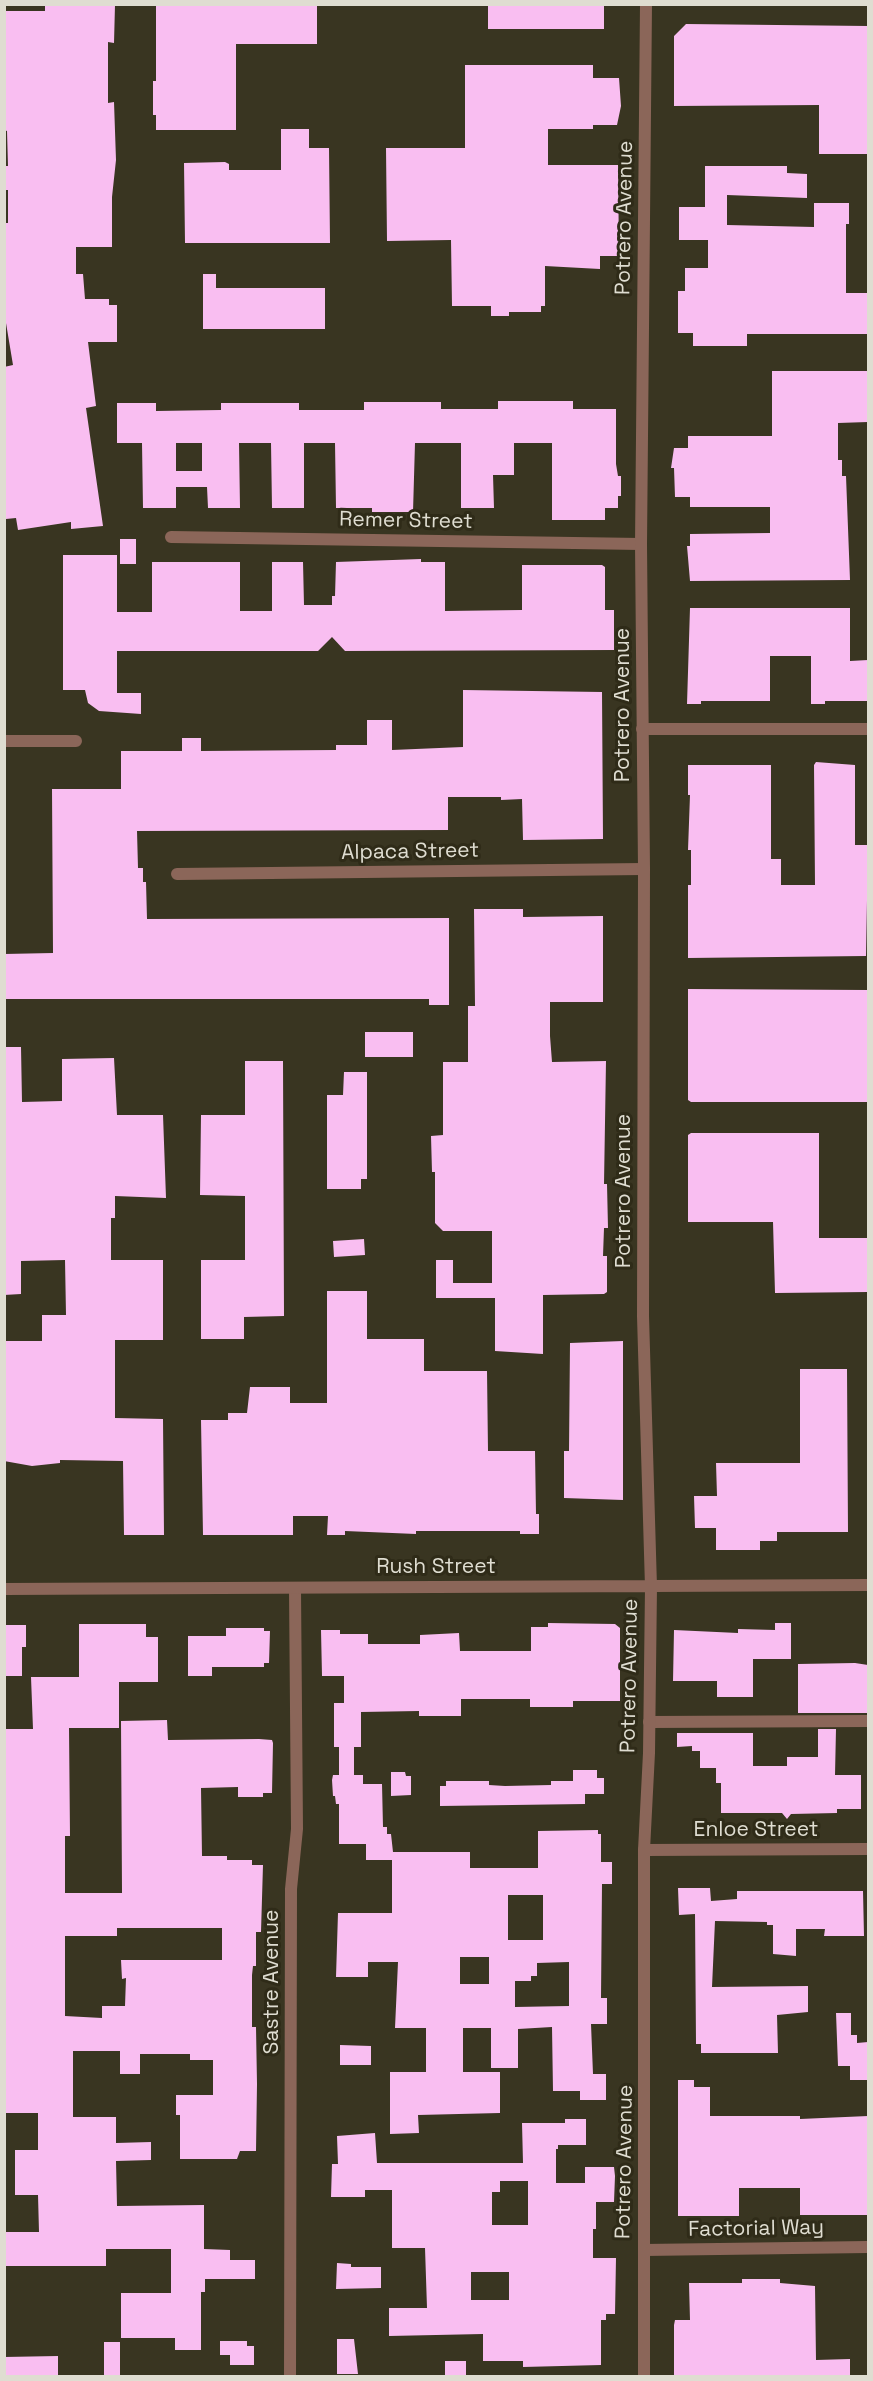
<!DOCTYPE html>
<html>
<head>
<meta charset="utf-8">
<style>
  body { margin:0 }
  #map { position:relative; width:873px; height:2381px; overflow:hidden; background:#393521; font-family:"Space Grotesk",sans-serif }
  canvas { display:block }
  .frame { position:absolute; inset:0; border:6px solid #dfddd1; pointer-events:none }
</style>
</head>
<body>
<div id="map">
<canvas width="873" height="2381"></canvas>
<div class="frame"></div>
</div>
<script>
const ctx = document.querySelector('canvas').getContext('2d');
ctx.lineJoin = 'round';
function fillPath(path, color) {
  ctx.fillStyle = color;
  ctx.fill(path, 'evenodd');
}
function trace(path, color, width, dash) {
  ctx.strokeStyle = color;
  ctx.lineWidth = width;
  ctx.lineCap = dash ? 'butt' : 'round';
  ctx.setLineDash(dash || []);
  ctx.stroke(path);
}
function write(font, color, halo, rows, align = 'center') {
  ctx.font = font + ' "Space Grotesk",sans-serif';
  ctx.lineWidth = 6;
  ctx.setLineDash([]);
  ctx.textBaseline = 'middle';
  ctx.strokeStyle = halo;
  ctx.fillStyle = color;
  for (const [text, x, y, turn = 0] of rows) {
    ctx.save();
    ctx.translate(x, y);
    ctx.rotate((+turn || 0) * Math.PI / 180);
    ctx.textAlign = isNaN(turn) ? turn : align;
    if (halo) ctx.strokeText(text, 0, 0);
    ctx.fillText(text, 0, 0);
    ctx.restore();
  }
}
const building = new Path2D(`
  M156,4H317V44H236V130H156V115H153V81H156Z
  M488,4H604V29H488Z
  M45,5H115L114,43L108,42V103L114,102L116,160L112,197V247H76V274H83L85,299H109V305H117V342H88L96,406L86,408L103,526L71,529V522L18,530L16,518L6,519L4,511V367L13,365L4,311V223H8V190H4V166H8L7,131L4,130V11H45Z
  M686,24L868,26V154H819V105L674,106V36Z
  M465,65H593V78H619L621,106L617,125H593V129H548V165H618L619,256H600V269L545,266V306H541V312H509V316H491V306H452L451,240L387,241L386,148H465Z
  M281,129H309V148H329L330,243H185L184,163L225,162L229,164V170H281Z
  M705,166H787V173L807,174V198L727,195V225L814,227V203H849V224H846V293H868V334H747V346H693V333H678V291H685V268H708V240H679V207H705Z
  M203,274H216V288H325V329H203Z
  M772,371H868V422L838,423V460H842V476H846L850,580L690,581L687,546H690V534L770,533V507H690V497H675L674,468H671L674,448H688V436H772Z
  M498,401H573V409H616V464L618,476H621V496H618V508H605V520H552V443H514V475H493L494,508H461V443H415L413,512H372V508H336L335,443H304V508H272L271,443H239L240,508H208L207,487H176V508H143L142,443H117V403H156V411L221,410V403H299V410H364V402H441V409H498ZM176,443H202V471H176Z
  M120,539H136V564H120Z
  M63,555H117V612H152V562H240V611H272V562H303L304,605H332V596H335L336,562L421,559V562H445V611L522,610V565H602L605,567V610H614V650L345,651L332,637L318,651H117V693H141V714L99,711L88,703L85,690H63Z
  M690,608H850V661L868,660V701H825V704H811V656H770V701H701V704H687Z
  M463,690L602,692L603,839L523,840L522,799L501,800V797H448V830L137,831L138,868H143V882H146L147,919L449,918V1005H429V999H6L4,954L53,953L52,789H121V751H182V738H201V751L336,750V745H367V720H392V750L463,747Z
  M816,762L855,765V845H868L866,956L688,958V885H691V850H688L690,795H688V765H771V859H781V885H815L814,765Z
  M474,909H523V917L603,916V1002H550V1036L552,1062L606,1061L604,1184H607L608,1228H604L603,1256H607V1292L604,1294L543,1295V1354L495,1351V1298H436V1260H453V1283H492V1231H443L435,1223V1172H432L431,1136L443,1135V1062H468V1006H475Z
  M688,989L868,990V1102H691L688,1100Z
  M365,1032H413V1057H365Z
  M4,1047H21L22,1102L62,1101V1059L114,1058L117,1115H163L166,1198L115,1196V1218H111V1260H163V1340H115V1418L163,1419L164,1535H124L123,1461L60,1460V1463L32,1466L4,1461V1341H42V1315H66L65,1260L21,1261V1294L4,1295Z
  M245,1061H283L284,1316L244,1317V1339H201V1260H245V1196L200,1195L201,1115H245Z
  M344,1072H367V1179H361V1189H327V1095H343Z
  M691,1133H819V1238H868V1292L775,1293L773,1222H688V1135Z
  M364,1239L365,1255L334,1257L333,1241Z
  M327,1291H367V1339H424V1371H487L488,1451H535L536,1514H539V1534H520V1531H416V1534L345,1531V1535H327L328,1516H293V1535H203L201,1420H228V1413H247L250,1387H290V1403H327Z
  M623,1341V1500L564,1498V1451H569L570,1343Z
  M800,1369H847L848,1532H777V1541H760V1550H716V1528H695L694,1496H717L716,1463H800Z
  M548,1623L615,1624L620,1628V1701H573V1707H530V1699H461V1716H419V1711L361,1712V1747H354V1775H363V1784H382L383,1827H387V1834H391L393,1852H470V1868H538V1831L598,1830V1834H601V1862H612V1884H602L601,1998H607V2024H591L593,2074H606V2100H580V2091H553L552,2027L518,2029V2068H491V2028H463V2072H500V2113L418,2115L419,2133L390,2134V2072H426V2028H395L398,1962H368V1977H336L338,1913H392V1860H366V1844H339V1804H336L335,1796H333L332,1780L333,1775H339V1747H334V1703H344V1676H322L321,1630H340V1634H368V1644H420V1635L459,1633L460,1651H531V1627H548ZM508,1895H543V1940H508ZM460,1957H489V1984H460ZM569,1962V2006L515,2007V1981H531V1976H537V1963Z
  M775,1623H791V1659H753V1697H717V1681H673L674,1630L738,1633V1629L775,1630Z
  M79,1624H146V1637H158V1682H119V1728H69L70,1836H65V1893H122L121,1721L167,1720L168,1740L259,1739L272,1740L273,1743L272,1793H263V1797H238V1787L201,1788L202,1856H227V1860H252V1865H263L261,1932H256V1966H253L252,1975V2027H256L257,2084L256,2151H240L237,2159H180V2115H176V2095H213V2060H190V2054H140V2074H120V2051H73V2117H116V2143L151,2142V2160L116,2161L117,2206L204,2205V2249L230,2250V2260H255V2279H205V2292H201V2350H175V2338H121V2293H171V2249H106V2266H4V2232H39L38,2195H15V2150H38V2113H4V1729H33L31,1677H79ZM117,1928H222V1960H121L122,1979L126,1978L125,2006H102V2018L65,2016V1936H117Z
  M4,1625H26V1647H22V1676H4Z
  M226,1628H264V1631H270L269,1663H264V1667H212V1676H188V1636H226Z
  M855,1663L868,1665V1713H798V1664Z
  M818,1729H836L835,1775H861V1809H837V1813L791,1814L787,1819L782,1813H721V1783H716V1768H700V1751H692V1746L677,1747V1733H753V1766H787V1757H818Z
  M573,1770H597V1778H604V1794H585V1804L440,1806V1786H446V1781H489V1785L505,1786L551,1785V1781H573Z
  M391,1772H405L406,1776H411V1795L391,1796Z
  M678,1888H710L711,1901L737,1899V1891H863L864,1936H824L825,1929H796V1956L773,1954V1925H767V1922L715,1921L712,1987L808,1986V2012L777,2015L778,2053H701V2044H696L695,1914L679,1915Z
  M836,2013H851V2035H857V2043L868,2042L867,2080H850V2066H838Z
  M340,2045L371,2046V2065H340Z
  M678,2080H694V2087H710V2116H800V2119L868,2116V2215H800V2188H739V2216H678Z
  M565,2119H586V2145H558V2149H556V2183H585V2167H614L615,2176L614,2202H596V2229H593V2258H616L615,2314H606V2320H601V2365L523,2367V2361H483V2334L389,2336V2308H427L425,2248H392V2190H365V2197H331L332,2164H338L337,2136L375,2133L377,2163H523L522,2123H565ZM500,2181H528V2225H492V2192H500ZM471,2272H509V2300H471Z
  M337,2263L351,2264V2267H381V2288L336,2289Z
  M742,2279H780V2283L815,2286L816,2360L850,2359V2376H674V2325L675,2320H690L689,2283H742Z
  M337,2339H354L358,2374H337Z
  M220,2341H247V2346H254V2365H230V2355H220Z
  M104,2342H120V2376H104Z
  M58,2356V2376H4V2357Z
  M445,2361H466V2376H445Z`);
const minor = new Path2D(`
  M171,537L641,544
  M642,729H868
  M4,741H76
  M177,874L644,869
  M649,1722L868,1721
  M644,1850L868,1849
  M644,2250L868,2247
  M290,2376L291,1889L297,1829L295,1589`);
const tertiary = new Path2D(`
  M4,1589L868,1585
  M644,2376V1850L649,1753L651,1587L643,1316L644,869L641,544L646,4`);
const streetNames = [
  ["Potrero Avenue",625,218,-89],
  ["Remer Street",406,521,1],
  ["Potrero Avenue",623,705,-90],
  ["Alpaca Street",410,852,-1],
  ["Potrero Avenue",624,1191,-90],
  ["Rush Street",436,1567],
  ["Potrero Avenue",630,1676,-89],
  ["Enloe Street",756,1830],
  ["Sastre Avenue",272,1982,-90],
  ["Potrero Avenue",625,2162,-89],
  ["Factorial Way",756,2229,-1]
];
fillPath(building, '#f9bef1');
trace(minor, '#8b6659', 12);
trace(tertiary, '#8b6659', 12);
write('21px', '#dfddd1', '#2f2b18', streetNames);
</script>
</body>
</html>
